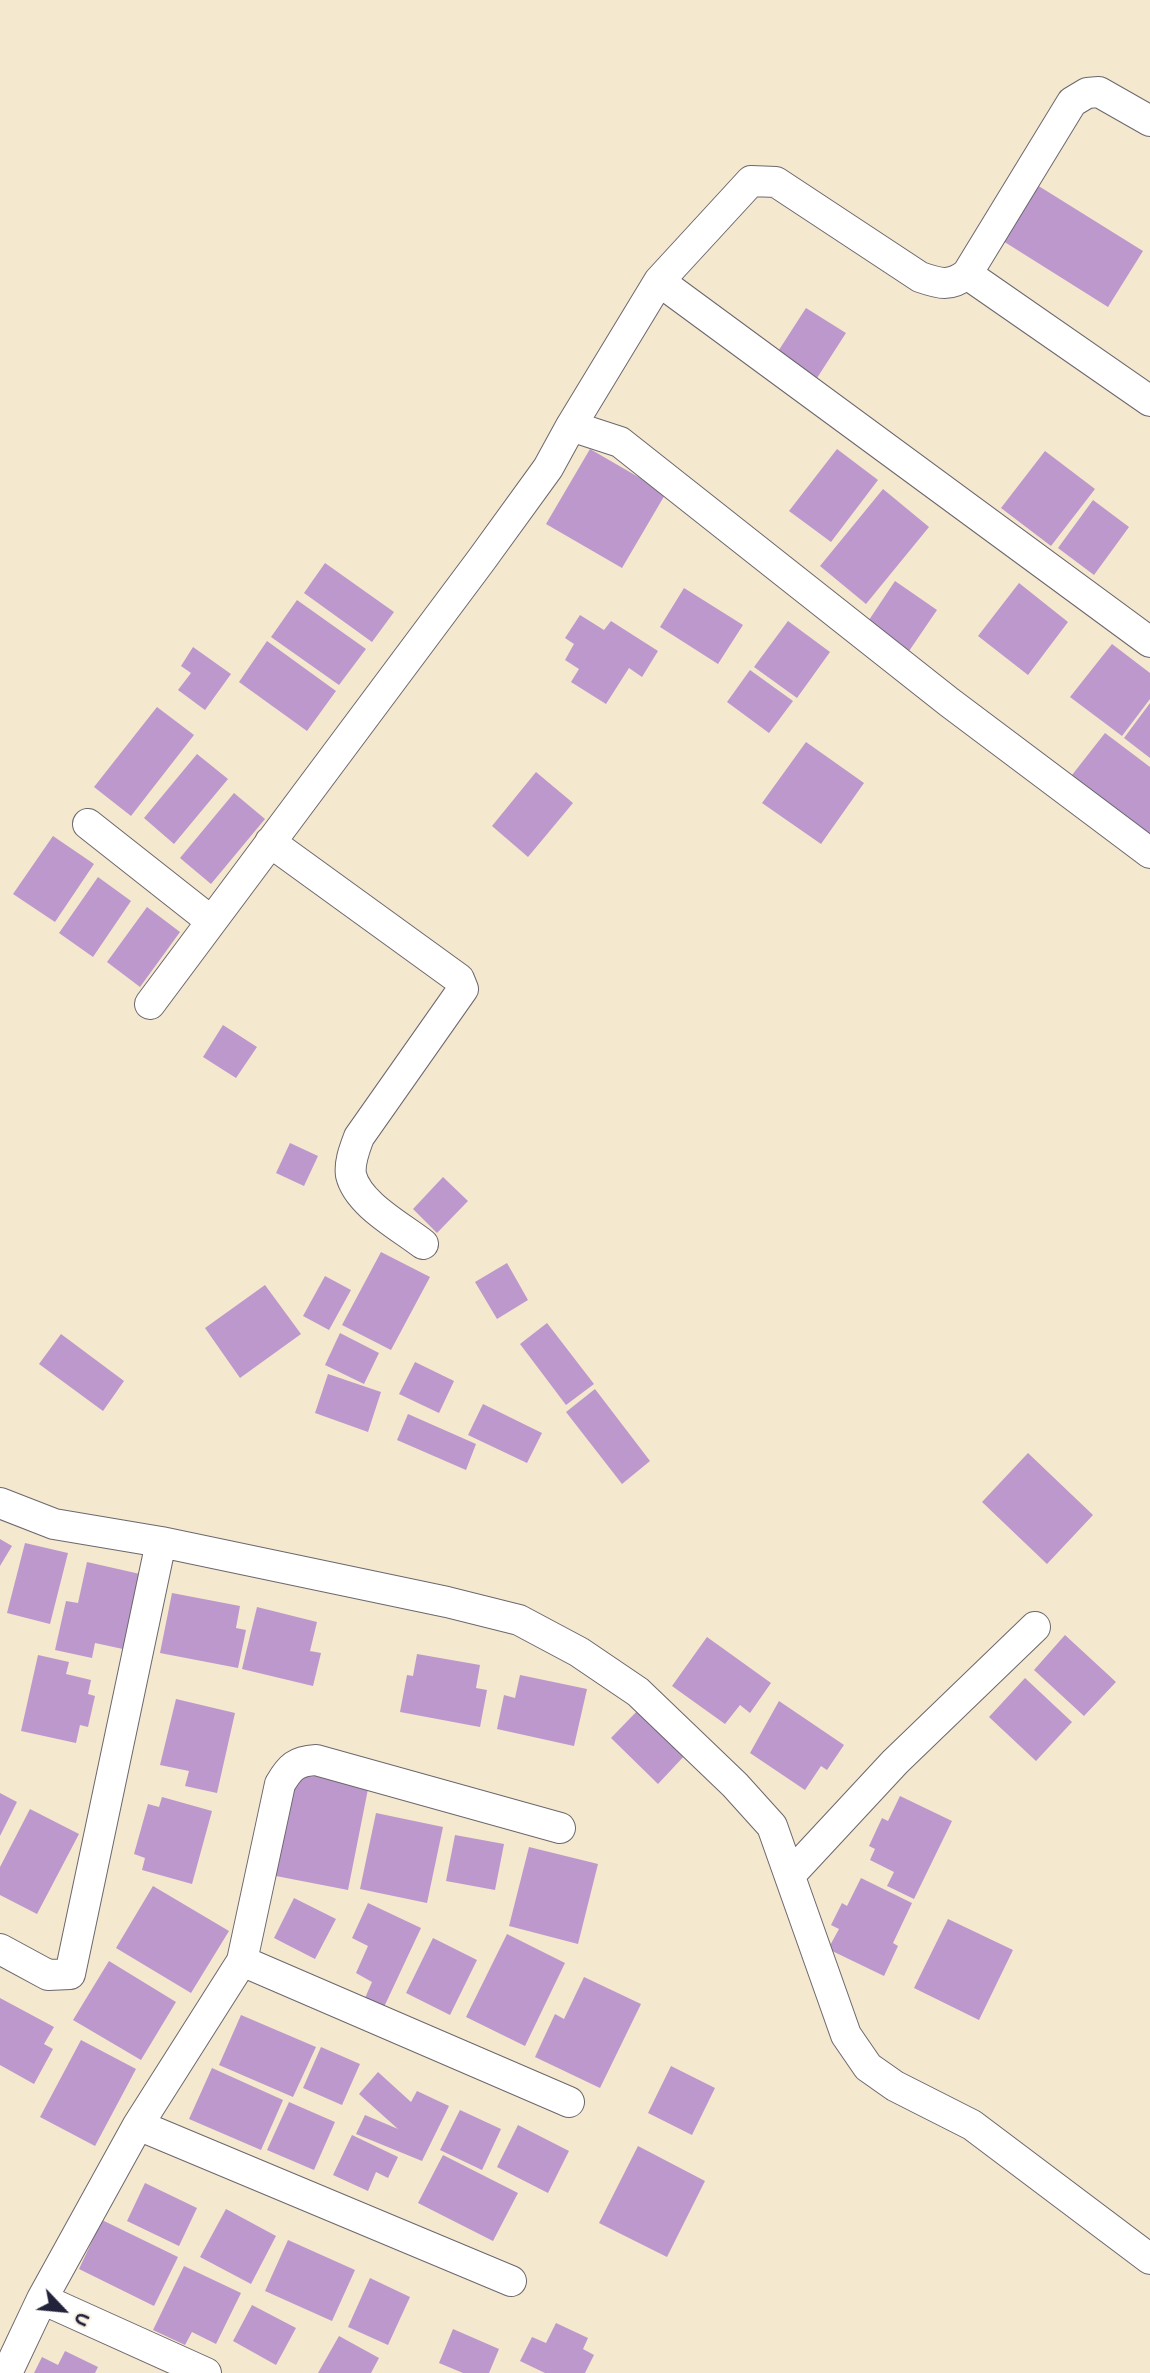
<!DOCTYPE html>
<html>
<head>
<meta charset="utf-8">
<style>
  body { margin:0 }
  #map { position:relative; width:1150px; height:2373px; overflow:hidden; background:#f4e8ce; font-family:Itim,sans-serif }
  canvas { display:block }
  .north { position:absolute; left:28px; top:2275px; width:70px; height:70px; -webkit-text-stroke:5px #fcf5e5; paint-order:stroke; rotate:116deg; font-size:19px; font-weight:700; line-height:28px; text-align:center; color:#22223b }
  .north::after { content:''; display:block; margin:auto; width:24px; height:32px; background:#22223b; clip-path:polygon(50% 0,100% 100%,50% 72%,0 100%) }
</style>
</head>
<body>
<div id="map">
<canvas width="1150" height="2373"></canvas>
<div class="north">U</div>
</div>
<script>
const ctx = document.querySelector('canvas').getContext('2d');
ctx.lineJoin = 'round';
function fillPath(path, color) {
  ctx.fillStyle = color;
  ctx.fill(path, 'evenodd');
}
function trace(path, color, width, dash) {
  ctx.strokeStyle = color;
  ctx.lineWidth = width;
  ctx.lineCap = dash ? 'butt' : 'round';
  ctx.setLineDash(dash || []);
  ctx.stroke(path);
}
const building = new Path2D(`
  M1037,185L1143,251L1108,307L1003,241Z
  M806,308L846,333L817,378L777,353Z
  M590,449L666,493L622,568L546,524Z
  M837,449L878,480L831,542L789,511Z
  M1045,451L1095,489L1051,546L1001,508Z
  M883,489L929,527L866,604L820,566Z
  M1093,500L1129,527L1094,575L1058,548Z
  M325,563L394,612L372,642L304,593Z
  M895,581L937,610L905,657L863,629Z
  M1019,583L1068,622L1028,675L978,636Z
  M684,588L743,625L718,664L660,627Z
  M297,600L366,649L339,685L271,637Z
  M580,615L604,630L611,621L658,651L642,677L629,668L606,704L571,682L579,669L565,660L574,644L565,638Z
  M788,621L830,652L797,698L754,667Z
  M267,641L336,691L307,731L239,682Z
  M1112,644L1150,673V699L1122,736L1070,697Z
  M193,647L231,674L205,710L178,690L191,673L181,666Z
  M750,670L793,701L769,733L727,702Z
  M1150,703V758L1124,738Z
  M157,707L194,735L131,816L94,787Z
  M1105,733L1150,767V835L1072,775Z
  M806,742L864,783L821,844L762,803Z
  M197,754L228,779L174,844L144,818Z
  M536,772L573,803L528,857L492,826Z
  M234,793L265,819L211,884L180,858Z
  M53,836L94,864L55,922L13,894Z
  M98,877L131,901L93,957L59,933Z
  M147,907L180,932L140,987L107,962Z
  M223,1025L257,1047L236,1078L203,1057Z
  M290,1143L318,1156L304,1186L276,1173Z
  M443,1177L468,1201L437,1233L413,1209Z
  M381,1252L430,1277L391,1350L342,1325Z
  M507,1263L528,1300L497,1319L475,1282Z
  M325,1276L351,1290L329,1330L303,1316Z
  M265,1285L301,1334L240,1378L205,1328Z
  M547,1323L594,1384L566,1405L520,1344Z
  M340,1333L379,1353L364,1384L325,1365Z
  M61,1334L124,1381L103,1411L39,1364Z
  M415,1362L454,1381L439,1413L399,1394Z
  M328,1374L381,1392L368,1432L315,1413Z
  M595,1389L650,1461L622,1484L566,1412Z
  M483,1404L542,1433L527,1463L468,1435Z
  M408,1414L476,1444L466,1470L397,1440Z
  M1028,1453L1093,1515L1047,1564L982,1502Z
  M0,1539L12,1546L0,1566Z
  M25,1543L68,1553L50,1624L7,1613Z
  M87,1562L140,1574L123,1649L95,1643L92,1658L55,1650L66,1601L78,1603Z
  M172,1593L240,1606L236,1628L246,1630L238,1668L160,1653Z
  M257,1607L317,1622L310,1651L321,1653L313,1686L242,1669Z
  M1065,1635L1116,1682L1084,1716L1034,1670Z
  M707,1637L771,1683L750,1713L740,1705L725,1724L672,1686Z
  M417,1654L480,1665L476,1688L487,1690L480,1727L400,1712L407,1675L413,1676Z
  M38,1655L69,1662L66,1674L91,1680L88,1694L95,1696L88,1727L80,1725L76,1743L21,1731Z
  M520,1675L587,1689L574,1746L497,1729L504,1695L515,1698Z
  M1025,1678L1072,1722L1036,1761L989,1717Z
  M176,1699L235,1713L217,1793L185,1786L189,1771L160,1765Z
  M779,1701L844,1745L827,1770L821,1766L805,1790L750,1753Z
  M640,1708L687,1753L658,1784L611,1738Z
  M298,1770L369,1784L348,1890L276,1876Z
  M0,1793L17,1802L0,1836Z
  M900,1796L952,1821L914,1899L887,1886L894,1872L870,1860L875,1849L869,1846L882,1818L888,1821Z
  M162,1797L212,1811L192,1884L142,1870L145,1858L134,1854L148,1804L159,1807Z
  M30,1809L79,1834L37,1914L0,1895V1867Z
  M376,1813L443,1827L427,1903L360,1889Z
  M455,1835L504,1844L495,1890L446,1881Z
  M529,1847L598,1864L578,1944L509,1926Z
  M861,1878L912,1903L893,1943L898,1946L884,1976L828,1949L839,1929L831,1925L842,1903L847,1906Z
  M153,1886L229,1931L191,1993L116,1948Z
  M294,1898L336,1919L315,1959L274,1938Z
  M368,1903L421,1928L384,2007L365,1998L372,1982L356,1973L368,1946L352,1938Z
  M948,1919L1013,1950L979,2020L914,1988Z
  M507,1934L565,1963L525,2046L466,2017Z
  M433,1938L477,1960L450,2015L406,1993Z
  M109,1961L176,2002L141,2060L73,2020Z
  M584,1977L641,2004L600,2088L535,2057L555,2014L564,2019Z
  M0,1998L54,2027L44,2044L53,2049L34,2084L0,2065Z
  M241,2015L316,2047L293,2097L219,2065Z
  M81,2040L136,2069L95,2146L40,2117Z
  M321,2047L360,2064L342,2105L303,2088Z
  M671,2066L715,2088L692,2135L648,2113Z
  M212,2068L283,2100L261,2150L189,2119Z
  M378,2072L411,2102L417,2091L449,2106L422,2161L356,2134L365,2115L398,2129L359,2094Z
  M289,2102L335,2122L314,2170L267,2150Z
  M460,2110L501,2129L482,2170L440,2150Z
  M518,2125L569,2151L548,2193L497,2167Z
  M352,2135L398,2157L388,2178L376,2172L368,2191L333,2175Z
  M638,2146L705,2181L667,2257L599,2223Z
  M443,2155L518,2193L493,2241L418,2203Z
  M145,2183L197,2208L179,2246L127,2221Z
  M226,2209L276,2236L251,2284L200,2257Z
  M102,2220L178,2257L154,2306L79,2269Z
  M288,2240L355,2270L332,2321L265,2291Z
  M184,2266L241,2293L216,2344L192,2332L185,2345L153,2330Z
  M370,2278L410,2297L388,2345L348,2327Z
  M252,2305L296,2328L276,2365L233,2341Z
  M556,2323L588,2338L583,2349L594,2355L585,2373H545L520,2361L532,2337L546,2343Z
  M453,2329L499,2349L489,2373H463L439,2363Z
  M339,2336L379,2358L371,2373H318Z
  M65,2351L98,2367L95,2373H34L42,2357L58,2365Z`);
const street = new Path2D(`
  M967,274L1150,401
  M659,281L1150,642
  M571,426L659,281L751,181L776,182L920,277C940,284 950,287 967,274L1072,102L1087,93L1099,92L1150,121
  M88,824L211,921
  M270,842L459,979L463,989L359,1137C355,1148 349,1162 351,1175C358,1204 400,1226 423,1244
  M150,1004L482,559L548,468L571,426L620,442L949,702L1150,853
  M0,1503L54,1524L161,1542L447,1602L519,1620L579,1652L638,1692L735,1785L772,1826L846,2035L868,2067L895,2086L972,2125L1150,2259
  M790,1875L895,1762L1035,1627
  M0,1949L48,1975L70,1974L161,1542
  M242,1961L569,2102
  M138,2125L511,2281
  M42,2299L206,2373
  M7,2373L42,2299L138,2125L242,1961L280,1784C290,1767 296,1761 316,1760L560,1828`);
fillPath(building, '#bd98cd');
trace(street, '#6c676e', 32);
trace(street, '#fff', 30);
</script>
</body>
</html>
